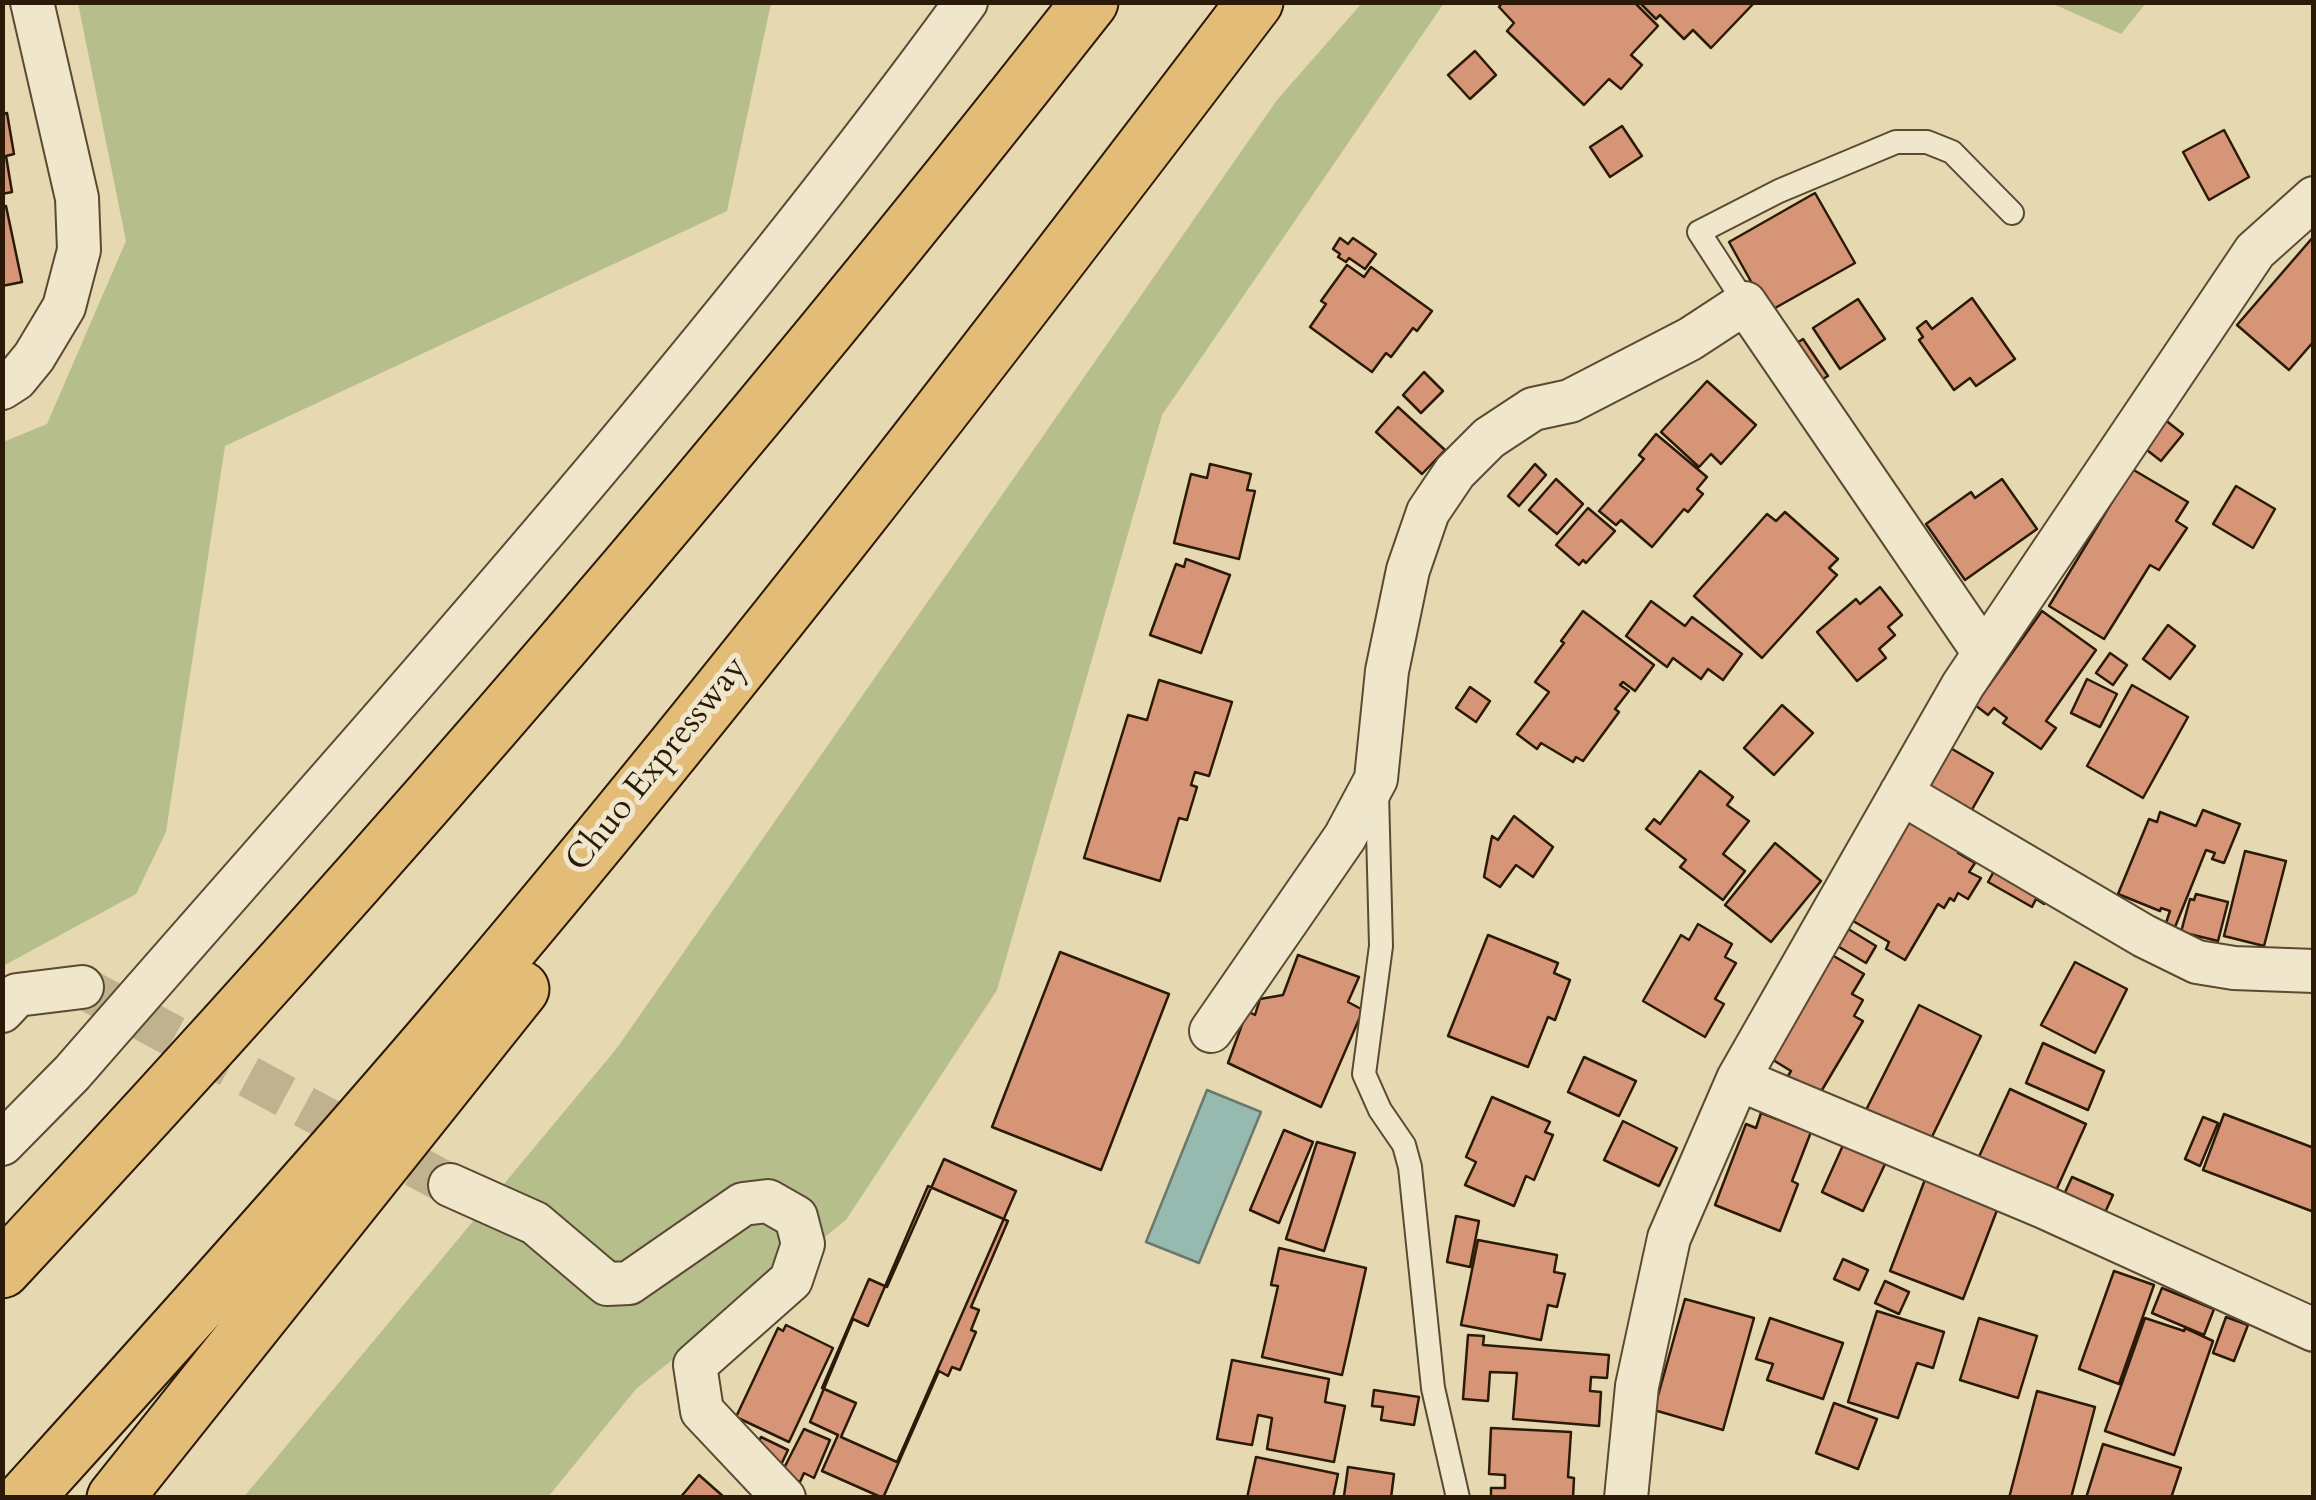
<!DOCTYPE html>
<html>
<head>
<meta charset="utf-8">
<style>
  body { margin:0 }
  #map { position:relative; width:2316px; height:1500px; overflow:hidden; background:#e6d8b1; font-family:Cardo,serif }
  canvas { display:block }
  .frame { position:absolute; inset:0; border:5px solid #2b1a08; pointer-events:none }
</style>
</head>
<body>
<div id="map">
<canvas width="2316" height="1500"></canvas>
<div class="frame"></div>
</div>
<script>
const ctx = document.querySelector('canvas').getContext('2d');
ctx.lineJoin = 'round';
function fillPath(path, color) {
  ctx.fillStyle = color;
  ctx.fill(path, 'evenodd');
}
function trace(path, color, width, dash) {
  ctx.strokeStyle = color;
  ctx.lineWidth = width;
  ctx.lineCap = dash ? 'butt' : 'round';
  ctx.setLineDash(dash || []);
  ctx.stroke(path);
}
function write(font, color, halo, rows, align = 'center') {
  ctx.font = font + ' Cardo,serif';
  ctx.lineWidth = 10;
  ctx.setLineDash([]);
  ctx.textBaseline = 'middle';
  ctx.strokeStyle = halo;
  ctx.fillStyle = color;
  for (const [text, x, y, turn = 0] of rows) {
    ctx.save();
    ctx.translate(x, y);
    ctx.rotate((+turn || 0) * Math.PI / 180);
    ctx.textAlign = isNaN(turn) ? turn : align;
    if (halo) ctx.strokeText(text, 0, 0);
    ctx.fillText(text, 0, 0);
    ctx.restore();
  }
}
const green = new Path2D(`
  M78,3H771L727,211L225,446L166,832L136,894L3,966V442L47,424L126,241Z
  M1362,3H1444L1162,415L997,990L846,1220L636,1389L548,1497L243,1498L617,1048L1277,100Z
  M2051,3H2146L2121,34Z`);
const water = new Path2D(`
  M1207,1090L1261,1112L1199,1263L1146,1242Z`);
const building = new Path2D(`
  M1503,2H1634L1658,26L1631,55L1642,65L1621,89L1609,79L1584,105L1507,31L1514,23L1499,7Z
  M1639,2H1755L1711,48L1693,30L1684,39L1660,15L1656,19Z
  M1475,51L1496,75L1470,99L1448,75Z
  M7,113L14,154L6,156L12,192L2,194V114Z
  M1622,126L1642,156L1610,177L1590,147Z
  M2224,130L2249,177L2209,200L2183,152Z
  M1815,193L1855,263L1768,312L1729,242Z
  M2,206H6L22,282L2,286Z
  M2314,236V341L2289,370L2237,325Z
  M1340,238L1348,244L1353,238L1376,254L1365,269L1349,258L1346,262L1338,257L1340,254L1333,249Z
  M1347,265L1364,277L1371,267L1432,311L1417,331L1413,328L1391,357L1386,353L1372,372L1310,327L1326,304L1321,301Z
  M1972,298L2015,359L1976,386L1970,378L1954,390L1919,340L1923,337L1917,328L1926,321L1932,329Z
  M1858,299L1885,339L1840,369L1813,328Z
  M1803,339L1828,376L1816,383L1791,347Z
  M1424,372L1443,391L1421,413L1403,395Z
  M1707,381L1756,425L1721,464L1711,454L1699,467L1661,432Z
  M1398,407L1445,450L1422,474L1376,432Z
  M2164,419L2183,434L2161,461L2143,447Z
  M1656,434L1707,477L1697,489L1703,494L1688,512L1684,509L1652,547L1621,520L1616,525L1599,511L1644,459L1639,455Z
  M1210,464L1251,474L1247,490L1255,491L1239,559L1174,543L1191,474L1207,478Z
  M1535,464L1546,475L1519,506L1508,496Z
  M2132,469L2188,502L2176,521L2187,528L2159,570L2150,565L2104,639L2049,606Z
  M1556,479L1583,504L1557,534L1529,510Z
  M2002,479L2037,529L1965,580L1926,524L1971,492L1975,498Z
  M2236,486L2275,509L2253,548L2213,524Z
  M1588,508L1615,531L1586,563L1583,560L1579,565L1556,545Z
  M1785,512L1838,559L1829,568L1837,575L1762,658L1694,596L1767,514L1776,521Z
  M1186,559L1230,575L1201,653L1150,635L1176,564L1184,567Z
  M1880,587L1902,615L1888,627L1895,635L1879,649L1886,658L1857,681L1817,632L1856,599L1860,604Z
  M1651,601L1685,626L1692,617L1742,654L1723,680L1708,669L1701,679L1673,658L1667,667L1626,636Z
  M1583,611L1654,665L1635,691L1623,682L1620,685L1629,691L1615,709L1619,712L1583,761L1576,757L1573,762L1541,743L1537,749L1517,734L1549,692L1535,682L1564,643L1561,641Z
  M2042,611L2096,650L2046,721L2056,728L2041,749L2003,723L2007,718L1994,708L1988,715L1975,705Z
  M2168,625L2195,646L2170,679L2143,659Z
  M2110,653L2127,665L2113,685L2096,673Z
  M2087,679L2117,694L2100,727L2071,713Z
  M1159,680L1232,702L1209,776L1195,772L1191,785L1197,787L1187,820L1179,818L1160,881L1084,858L1128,715L1147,720Z
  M2132,685L2188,717L2143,798L2087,766Z
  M1470,687L1490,701L1476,722L1456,708Z
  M1782,705L1813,733L1774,775L1744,748Z
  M1942,743L1993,773L1970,813L1919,783Z
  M1700,771L1733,797L1727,805L1749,821L1723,854L1745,871L1723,900L1680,867L1686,860L1646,829L1654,819L1660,824Z
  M2203,810L2240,824L2224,863L2212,859L2215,853L2206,850L2175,927L2166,923L2170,911L2161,908L2160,911L2118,894L2149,819L2157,822L2160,812L2196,826Z
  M1514,816L1553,847L1533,877L1516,865L1500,887L1484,877L1492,836L1498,840Z
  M1911,818L1961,847L1958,853L1975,863L1969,872L1981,878L1968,899L1958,893L1954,901L1950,898L1944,908L1938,904L1905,960L1886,949L1889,942L1848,918Z
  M1775,843L1821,881L1771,942L1725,905Z
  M2245,851L2286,861L2264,946L2224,936Z
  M1998,864L2050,893L2044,904L2036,899L2032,907L1988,882Z
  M2196,894L2228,902L2218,941L2181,932L2190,899L2194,900Z
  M1698,924L1732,944L1725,957L1736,963L1715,999L1724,1004L1705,1037L1643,1001L1681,935L1689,940Z
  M1845,927L1876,946L1866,963L1834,944Z
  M1488,935L1558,963L1554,973L1570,980L1555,1020L1548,1017L1528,1067L1448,1036Z
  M1060,952L1169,994L1101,1170L992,1127Z
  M1827,952L1864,974L1852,994L1863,1000L1854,1016L1863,1021L1816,1100L1785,1081L1791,1071L1765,1055Z
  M1298,955L1359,977L1348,1002L1363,1010L1321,1107L1228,1063L1247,1011L1255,1015L1260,999L1283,995Z
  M2075,962L2127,989L2095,1053L2041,1025Z
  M1919,1005L1981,1036L1927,1147L1863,1116Z
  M2043,1043L2104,1071L2088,1110L2026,1083Z
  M1584,1057L1636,1081L1619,1116L1568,1092Z
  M2010,1089L2086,1124L2054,1195L1977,1161Z
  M1492,1097L1550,1122L1545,1132L1553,1135L1534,1180L1526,1176L1514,1206L1465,1185L1476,1162L1466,1157Z
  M1761,1113L1811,1132L1792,1181L1798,1184L1780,1231L1715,1205L1746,1124L1756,1128Z
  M2224,1114L2314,1148V1212L2203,1170Z
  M2203,1117L2218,1123L2200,1166L2185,1159Z
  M1623,1121L1677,1148L1659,1186L1604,1160Z
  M1284,1130L1313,1142L1279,1223L1250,1210Z
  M1317,1142L1355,1153L1324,1251L1286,1239Z
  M1844,1143L1886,1162L1863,1211L1822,1192Z
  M944,1159L1016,1191L897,1462L841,1437L856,1403L822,1388L869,1279L887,1287Z
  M1926,1177L1999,1205L1963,1299L1890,1271Z
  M2072,1177L2113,1195L2102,1219L2061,1201Z
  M928,1186L1008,1221L971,1307L979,1310L971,1330L976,1332L960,1370L952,1367L948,1376L939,1371L883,1498L822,1471L838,1435L810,1422L853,1319L868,1326Z
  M1456,1216L1479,1221L1470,1267L1447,1262Z
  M1478,1240L1557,1255L1554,1272L1565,1274L1557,1307L1548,1305L1541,1340L1461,1325Z
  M1279,1248L1366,1268L1342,1375L1262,1357L1278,1286L1271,1285Z
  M1843,1259L1868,1270L1859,1290L1834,1279Z
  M2114,1271L2154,1285L2119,1384L2079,1369Z
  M1885,1281L1909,1292L1899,1314L1875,1303Z
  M2162,1288L2214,1309L2204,1335L2152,1313Z
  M1685,1299L1754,1318L1723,1430L1654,1410Z
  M1877,1311L1944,1332L1933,1368L1917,1363L1898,1418L1848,1402Z
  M2226,1317L2248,1325L2234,1361L2213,1353Z
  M1770,1318L1843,1343L1823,1399L1767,1380L1773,1364L1756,1359Z
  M1979,1318L2037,1336L2018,1398L1960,1380Z
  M2145,1318L2184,1331L2185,1328L2213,1341L2174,1455L2105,1431Z
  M786,1325L833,1348L789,1442L736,1417L778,1328L783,1331Z
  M1468,1335L1484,1336L1483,1345L1609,1355L1607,1378L1591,1377L1590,1391L1601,1392L1599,1426L1513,1419L1517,1373L1490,1372L1488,1401L1463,1399Z
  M1232,1360L1329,1379L1325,1402L1345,1406L1334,1462L1267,1449L1272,1418L1258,1415L1252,1445L1217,1439Z
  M1374,1390L1419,1397L1414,1425L1381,1420L1383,1407L1372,1406Z
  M2037,1391L2095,1407L2071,1498H2009Z
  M1834,1403L1877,1419L1858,1469L1816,1453Z
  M1491,1428L1571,1432L1568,1477L1574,1478L1573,1498H1491V1488H1505V1475L1489,1474Z
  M804,1429L830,1440L814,1478L804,1473L800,1482L781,1474Z
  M761,1437L788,1450L779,1469L752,1456Z
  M2103,1444L2181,1468L2171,1498H2086Z
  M1256,1457L1338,1474L1333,1498H1247Z
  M1348,1467L1394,1474L1391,1498L1344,1496Z
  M699,1475L725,1498H680Z`);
const streetTunnel = new Path2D(`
  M82,987L450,1185`);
const lane = new Path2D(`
  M1745,303L1699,232L1779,191L1896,142H1927L1952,152L2012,213
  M1377,793L1381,946L1364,1074L1380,1110L1404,1145L1410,1167L1433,1388L1458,1498`);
const street = new Path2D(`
  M2,388L16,379L34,357L64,307L79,250L77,198L32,2
  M1901,793L2144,936L2197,962L2234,968L2314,971
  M2,1011L17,995L82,987
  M1211,1031L1345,837L1376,779L1387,671L1408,570L1428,512L1455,472L1489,438L1533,409L1570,401L1690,339L1745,303L1984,653
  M1738,1079L2044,1207L2314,1330
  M2,1144L72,1073C377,723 692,378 966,2
  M450,1185L535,1223L607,1284L629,1283L743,1204L768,1201L796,1217L803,1244L791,1280L695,1365L702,1411L784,1498
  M1626,1498L1637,1386L1669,1238L1738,1079L1963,685L2255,251L2314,198`);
const highway = new Path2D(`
  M2,1270C383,863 746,440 1090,2
  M25,1498C169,1339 312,1180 451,1017C731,688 994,345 1255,2
  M115,1498L521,989`);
const streetNames = [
  ["Chuo Expressway",658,765,-51]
];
fillPath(green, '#b6be8b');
fillPath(water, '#96b9b0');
trace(water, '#6b796d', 2.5);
fillPath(building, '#d79578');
trace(building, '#2b1a08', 2.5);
trace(streetTunnel, '#c1b28f', 42, [42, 21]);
trace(lane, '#5a4a32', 26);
trace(street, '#5a4a32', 46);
trace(highway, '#2b1a08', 59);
trace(lane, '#efe6cc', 22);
trace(street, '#efe6cc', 42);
trace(highway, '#e3bc78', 55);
write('35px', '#2b1a08', '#efe6cc', streetNames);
</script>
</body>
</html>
